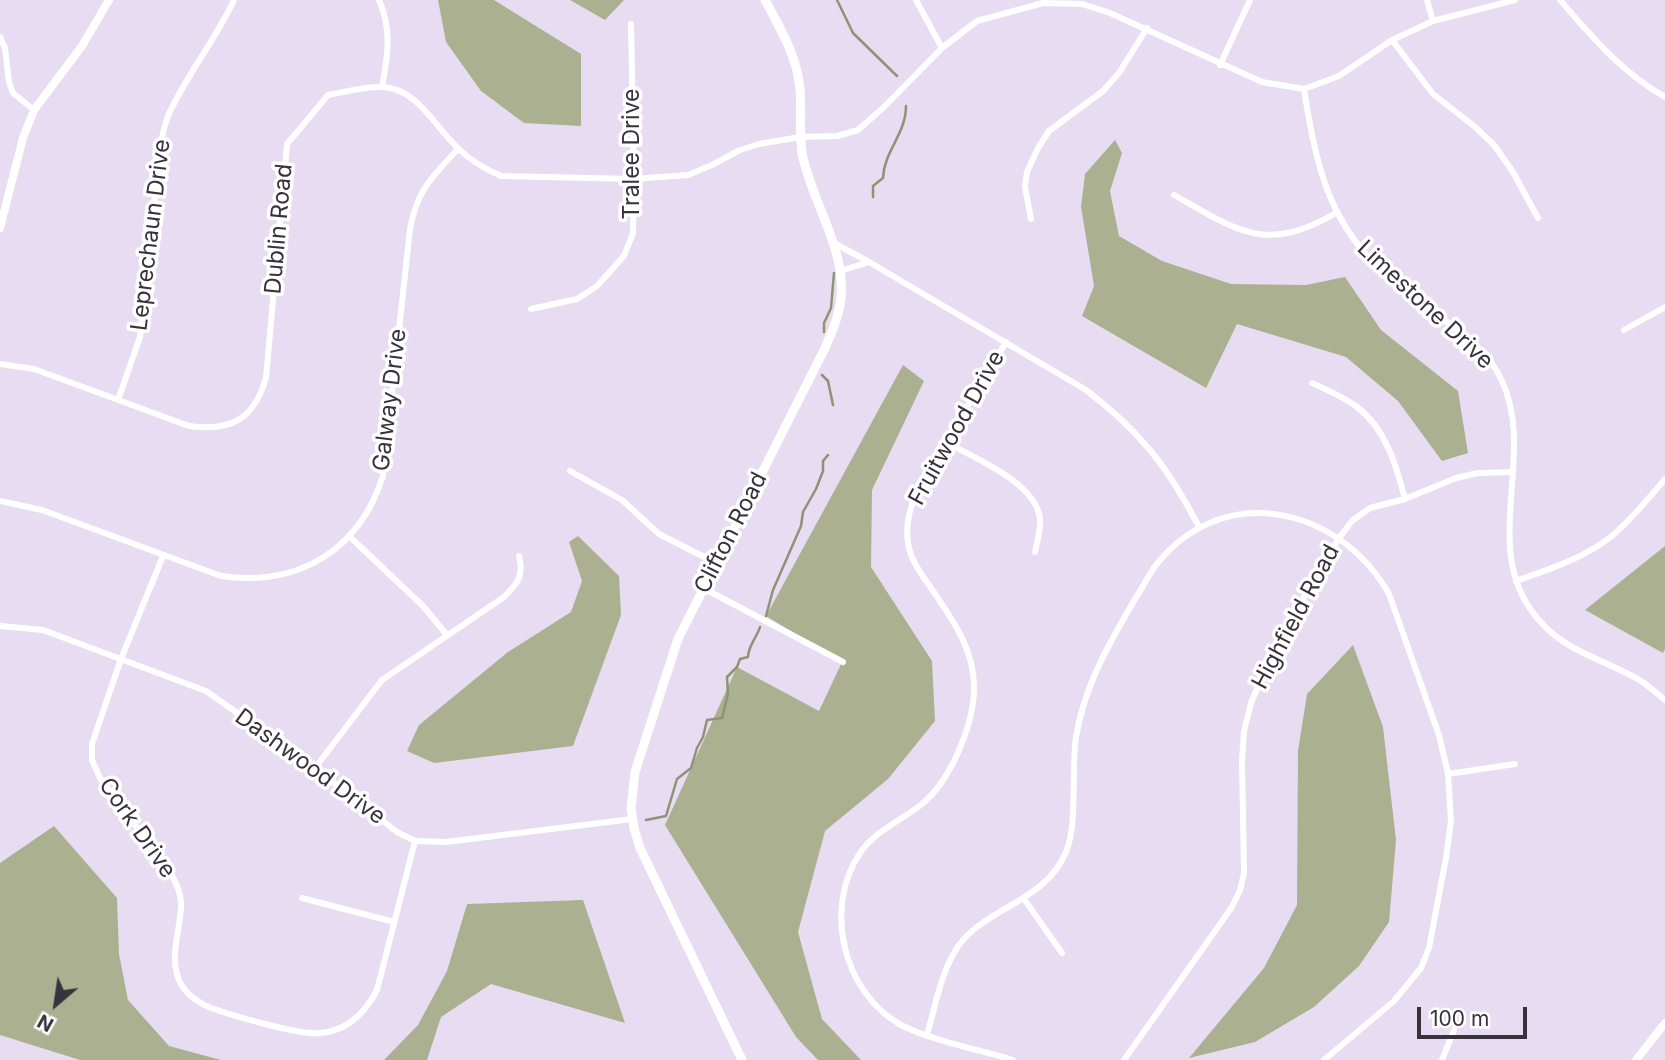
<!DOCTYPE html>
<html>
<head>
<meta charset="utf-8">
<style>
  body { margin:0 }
  #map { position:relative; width:1665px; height:1060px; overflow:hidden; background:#e7dcf1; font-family:Inter,sans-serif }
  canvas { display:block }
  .north { position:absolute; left:21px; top:969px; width:70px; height:70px; -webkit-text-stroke:5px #fff; paint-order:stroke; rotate:209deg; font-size:19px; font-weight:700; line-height:28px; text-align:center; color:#37323b }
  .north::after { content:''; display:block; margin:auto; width:24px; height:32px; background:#37323b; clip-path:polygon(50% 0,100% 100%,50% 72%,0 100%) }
  .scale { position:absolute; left:1417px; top:1007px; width:110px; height:32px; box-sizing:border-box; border:4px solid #37323b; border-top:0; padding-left:9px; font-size:21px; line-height:24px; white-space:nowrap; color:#37323b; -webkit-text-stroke:5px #fff; paint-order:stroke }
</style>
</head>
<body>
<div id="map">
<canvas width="1665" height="1060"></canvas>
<div class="north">N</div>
<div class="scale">100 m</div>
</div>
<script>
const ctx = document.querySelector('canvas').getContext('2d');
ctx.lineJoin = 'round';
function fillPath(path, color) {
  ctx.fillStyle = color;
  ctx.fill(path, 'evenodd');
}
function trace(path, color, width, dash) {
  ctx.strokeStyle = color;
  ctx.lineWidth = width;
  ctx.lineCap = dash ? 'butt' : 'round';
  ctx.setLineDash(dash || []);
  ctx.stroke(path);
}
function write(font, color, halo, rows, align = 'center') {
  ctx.font = font + ' Inter,sans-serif';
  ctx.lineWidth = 7;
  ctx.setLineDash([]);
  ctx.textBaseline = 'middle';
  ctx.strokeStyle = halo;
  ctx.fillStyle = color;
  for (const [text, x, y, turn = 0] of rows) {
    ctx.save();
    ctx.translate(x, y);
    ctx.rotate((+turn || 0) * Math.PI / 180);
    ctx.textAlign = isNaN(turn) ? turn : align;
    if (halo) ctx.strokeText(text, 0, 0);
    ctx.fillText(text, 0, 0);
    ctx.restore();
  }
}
const forest = new Path2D(`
  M438,0H494L581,54V126L524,123L481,91L446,42Z
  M570,0H624L605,20Z
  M1115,140L1122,153L1110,191L1119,236L1162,261L1231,284L1306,285L1345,277L1381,330L1458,391L1468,453L1442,461L1398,401L1346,357L1237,324L1206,388L1082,316L1094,286L1081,207L1085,174Z
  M903,365L924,381L872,490L871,567L932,661L935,721L888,779L825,831L798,932L822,1019L861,1060H818L796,1037L665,825L737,667L819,711L842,662L766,616Z
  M578,536L619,576L621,615L573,746L434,763L407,751L419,725L508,652L571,612L582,581L569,542Z
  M1665,546V649L1663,653L1585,610Z
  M1353,645L1383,727L1396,840L1389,922L1359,966L1314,1007L1255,1042L1189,1058L1264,968L1297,905L1298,751L1307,694Z
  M54,826L117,898L119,954L128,1000L169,1046L221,1060H80L0,1035V863Z
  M583,900L625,1023L491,984L441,1017L427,1060H384L418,1025L447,971L467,904Z`);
const stream = new Path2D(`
  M837,0L853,33L897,76
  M873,197V186L883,178C884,151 906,134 906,106
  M824,332V323L831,308L834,273
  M822,375L828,381L833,405
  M766,616L773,590L801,526L803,512L816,489L823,471V461L828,455
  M646,820L666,816L677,779L691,768L697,748L703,737L707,720L722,718L728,694L727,677L737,667L740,659L748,657C748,646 757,637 760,627`);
const minor = new Path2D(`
  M379,0C392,29 388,56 382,87
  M916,0L942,48
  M1427,0L1433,21
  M1560,0C1592,37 1622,73 1665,97
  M0,37L5,48L9,82L13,93L34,110
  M1392,40L1433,94L1474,126L1494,145L1513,172L1538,218
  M1220,65L1250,0
  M1304,89C1314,155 1326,217 1377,266C1394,283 1415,297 1434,312C1458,331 1488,350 1501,379C1537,452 1482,541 1531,610C1559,650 1596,656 1636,678C1646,683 1656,693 1665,700
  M1174,195C1238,231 1266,254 1336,213
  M1031,219L1025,187L1027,172L1038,148L1049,131L1103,91L1119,73L1147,28
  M834,243L869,262
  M840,271L869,262L1086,390C1139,430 1168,467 1199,527
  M531,309L577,299L597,286L624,256L633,233L634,179L631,24
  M1624,330L1665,307
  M1006,342L917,491C910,507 905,525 908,543C910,558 920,573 929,585C951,618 975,648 974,690C973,726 951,780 922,804C901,821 876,830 860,853C823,908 843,993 901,1025C930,1040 980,1050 1013,1060
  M0,364L34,369L189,426C231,432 254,419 266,378L287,144L328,95C345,92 365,86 382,87C418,88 436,129 460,150C472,162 485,169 501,176L634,179L688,175L712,165L740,150L759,144L800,137L837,136L858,130L884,107L942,48L977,21L1043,3L1082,4L1110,13L1262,82L1304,89L1339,76L1392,40L1433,21L1515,0
  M1312,383C1327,390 1344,397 1357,407C1386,429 1396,465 1405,499
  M118,400L140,337L160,148C162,137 164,126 168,116C186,75 215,41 234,0
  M946,442C975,459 1036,482 1040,519C1041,530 1037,541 1035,552
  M570,471L622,500L659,534L716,563
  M0,501L42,510L221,576C298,587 359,551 383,476L410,229C417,190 432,177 458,149
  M349,536L423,606L447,635
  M163,556L121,659L92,744V760L100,778L170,872C176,883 182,894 181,907C180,934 167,960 182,986C188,995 200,1004 211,1008C231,1015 301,1036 320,1033C347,1031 365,1013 377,990L415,841
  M1516,581C1550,569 1585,558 1613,535C1632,519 1649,498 1665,479
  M703,588L843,662
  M0,626L43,630L206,691L315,768L397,832L415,841L446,842L632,819
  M315,768L382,680L504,597C518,583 524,576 519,556
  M1448,774L1515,764
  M302,898L394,922
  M1024,899L1062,953
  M927,1034C936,1005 941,970 959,945C986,908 1046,901 1066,852C1078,824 1071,770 1076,737C1086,675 1122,622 1153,569C1218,480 1338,504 1389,594L1439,735L1448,774L1451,821L1446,858L1429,948L1421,968L1394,1001L1324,1060
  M1124,1060L1232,907L1240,890L1244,873L1242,760L1244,731L1251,703L1274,648L1339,538L1352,521L1370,508L1405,499L1456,478L1478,473L1513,472
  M1442,1060L1454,1030`);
const tertiary = new Path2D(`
  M0,228L23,138L34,110L82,46L109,0
  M1636,1060L1665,1023`);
const secondary = new Path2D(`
  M742,1060L640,848L634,828L631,808L635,772L678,639L825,348C832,332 839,316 841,298C846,248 811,201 802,153C799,132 802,110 800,89C797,56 780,28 765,0`);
const streetNames = [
  ["Tralee Drive",632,154,-90],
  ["Dublin Road",279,229,-85],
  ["Leprechaun Drive",151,235,-83],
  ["Limestone Drive",1425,305,43],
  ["Galway Drive",390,400,-83],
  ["Fruitwood Drive",957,428,-61],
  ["Clifton Road",731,533,-63],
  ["Highfield Road",1296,617,-62],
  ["Dashwood Drive",310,767,36],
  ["Cork Drive",137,828,55]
];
fillPath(forest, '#abb190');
trace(stream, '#8d9373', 2.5);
trace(minor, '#fff', 6);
trace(tertiary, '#fff', 8);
trace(secondary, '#fff', 9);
write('23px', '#37323b', '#fff', streetNames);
</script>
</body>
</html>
